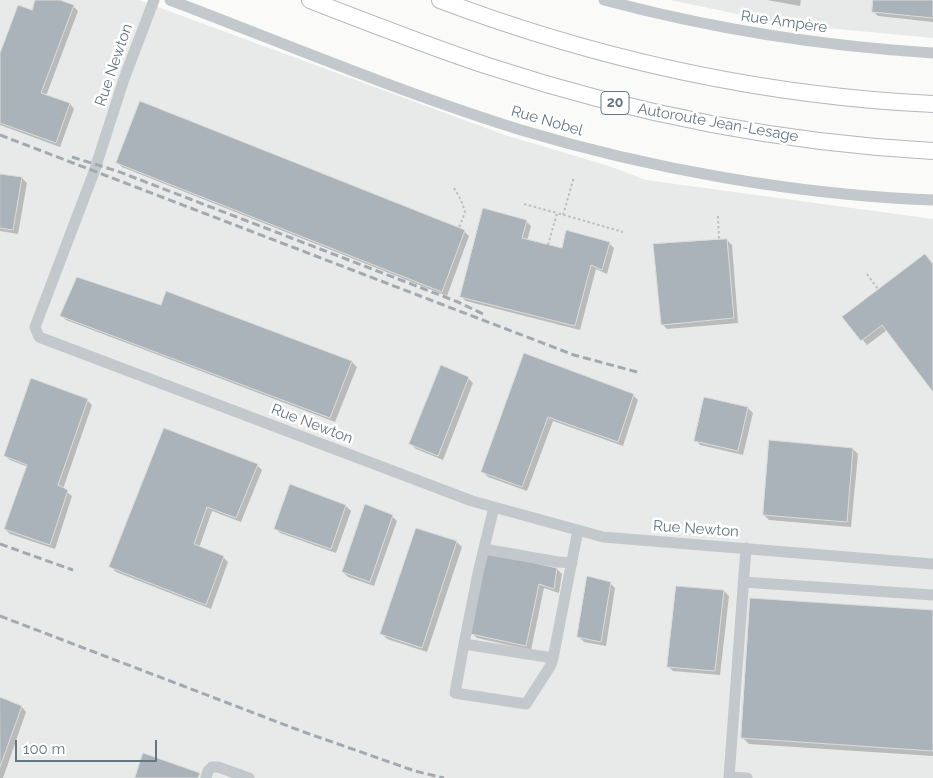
<!DOCTYPE html>
<html>
<head>
<meta charset="utf-8">
<style>
  body { margin:0 }
  #map { position:relative; width:933px; height:778px; overflow:hidden; background:#fafaf8; font-family:Raleway,sans-serif }
  canvas { display:block }
  .scale { position:absolute; left:15px; top:740px; width:142px; height:22px; box-sizing:border-box; border:2px solid #657683; border-top:0; padding-left:6px; font-size:15px; line-height:18px; white-space:nowrap; color:#657683; -webkit-text-stroke:4px #fff; paint-order:stroke }
</style>
</head>
<body>
<div id="map">
<canvas width="933" height="778"></canvas>
<div class="scale">100 m</div>
</div>
<script>
const ctx = document.querySelector('canvas').getContext('2d');
ctx.lineJoin = 'round';
function fillPath(path, color) {
  ctx.fillStyle = color;
  ctx.fill(path, 'evenodd');
}
function trace(path, color, width, dash) {
  ctx.strokeStyle = color;
  ctx.lineWidth = width;
  ctx.lineCap = dash ? 'butt' : 'round';
  ctx.setLineDash(dash || []);
  ctx.stroke(path);
}
function write(font, color, halo, rows, align = 'center') {
  ctx.font = font + ' Raleway,sans-serif';
  ctx.lineWidth = 5;
  ctx.setLineDash([]);
  ctx.textBaseline = 'middle';
  ctx.strokeStyle = halo;
  ctx.fillStyle = color;
  for (const [text, x, y, turn = 0] of rows) {
    ctx.save();
    ctx.translate(x, y);
    ctx.rotate((+turn || 0) * Math.PI / 180);
    ctx.textAlign = isNaN(turn) ? turn : align;
    if (halo) ctx.strokeText(text, 0, 0);
    ctx.fillText(text, 0, 0);
    ctx.restore();
  }
}
const built = new Path2D(`
  M0,0H139L505,135L609,166L646,180L933,219V778H0Z
  M670,0H933V38L785,24Z`);
const shadow = new Path2D(`
  M37,0H56L73,6L78,11L46,96L70,104L74,109L60,147L0,125V57L32,12Z
  M767,0H801L800,6Z
  M875,0H933V22L878,16L873,11Z
  M117,162L464,231L469,236L447,296L122,167Z
  M0,175L22,178L27,183L18,234L0,231Z
  M526,221L531,226L527,241L562,250L609,243L614,248L607,274L596,269L580,330L466,301L461,296Z
  M727,240L732,245L738,323L667,329L662,324Z
  M933,265V390L887,330L867,345L844,317Z
  M167,292L352,362L357,367L335,422L66,320L61,315L162,306Z
  M524,355L633,395L638,400L623,446L553,421L527,491L488,477L483,472Z
  M468,378L473,383L443,460L416,449L411,444Z
  M705,398L748,408L753,413L743,455L700,445L696,440Z
  M87,400L92,405L63,489L72,496L55,549L10,534L5,529L28,467L10,460L5,456Z
  M853,449L858,454L851,527L769,520L764,515Z
  M257,465L262,470L241,522L212,511L199,548L223,557L228,562L211,609L116,572L111,567Z
  M291,486L346,506L351,511L336,553L280,533L275,528Z
  M392,516L397,521L374,586L348,577L343,572Z
  M417,529L457,542L462,547L427,652L387,639L382,634Z
  M557,569L562,574L559,593L544,588L531,650L477,638L472,633Z
  M610,583L615,588L606,646L584,642L579,637Z
  M724,591L729,596L720,675L673,671L668,666Z
  M933,612V756L749,744L742,737Z
  M0,699L22,707L26,712L3,778H0Z`);
const building = new Path2D(`
  M35,0H60L74,5L41,93L70,103L56,143L0,123V53L18,5L32,10Z
  M873,0H933V18L872,12Z
  M140,101L465,230L442,292L116,163Z
  M0,174L22,177L13,230L0,228Z
  M483,208L527,220L522,238L562,248L566,230L610,242L602,270L591,265L575,326L460,297Z
  M727,239L734,318L661,325L653,244Z
  M925,254L933,264V392L882,325L861,341L842,317Z
  M77,277L161,305L166,291L352,361L330,418L60,316Z
  M524,353L634,394L618,442L548,417L522,487L481,472Z
  M441,365L469,377L438,456L409,444Z
  M31,378L88,399L58,485L68,490L50,545L4,529L27,465L4,456Z
  M704,397L748,407L738,451L694,441Z
  M164,428L258,464L236,518L207,507L194,544L224,556L206,605L109,567Z
  M769,440L853,448L847,522L763,515Z
  M290,484L346,505L331,549L274,529Z
  M365,504L393,515L370,582L342,572Z
  M416,528L457,541L422,648L380,634Z
  M486,552L557,568L554,589L539,584L526,646L471,634Z
  M587,576L611,582L601,642L577,637Z
  M676,586L724,590L715,671L667,667Z
  M750,598L933,610V751L741,738Z
  M0,697L22,706L0,767Z
  M143,753L200,773L198,778H135Z`);
const path = new Path2D(`
  M454,188L461,200L465,212L459,228
  M524,204L557,213
  M563,215L574,177
  M718,216L719,239
  M548,245L557,213L623,232
  M867,274L878,289`);
const minor = new Path2D(`
  M154,0L124,79L94,172L35,327L39,337L472,501L603,537L933,564
  M170,0C286,44 402,93 521,130C650,169 798,195 933,200
  M604,0C712,29 822,46 933,53
  M494,507L478,573L464,644L553,658
  M746,548L729,777L747,778
  M484,549L558,562L572,563
  M743,582L933,595
  M464,644L455,693L526,704L551,665L553,658L578,530
  M206,778L208,771L212,767H218L249,778`);
const highway = new Path2D(`
  M310,0C369,23 428,46 488,66C631,113 782,143 933,151
  M440,0C599,60 764,96 933,104`);
const rail = new Path2D(`
  M0,135L574,355L641,373
  M72,157L117,171L458,302L483,314
  M0,544L73,570
  M0,616L301,731L415,771L444,778`);
const shields = [
  [615,103,28]
];
const shieldNames = [
  ["20",615,103]
];
const streetNames = [
  ["Rue Ampère",784,22,8],
  ["Rue Newton",114,65,-71],
  ["Rue Nobel",547,121,16],
  ["Autoroute Jean-Lesage",718,123,10],
  ["Rue Newton",312,424,21],
  ["Rue Newton",696,529,4]
];
fillPath(built, '#e8e9e9');
fillPath(shadow, '#0003');
fillPath(building, '#aab3b9');
trace(building, '#dcdcda', 1);
trace(highway, '#b4b9bd', 18);
trace(path, '#bbbfc2', 2, [2.5, 2.5]);
trace(minor, '#c3c8cc', 11);
trace(highway, '#fff', 16);
trace(rail, '#a2aab0', 3, [8, 4]);
for (const [x, y, w] of shields) {
  const box = new Path2D();
  box.roundRect(x - w / 2, y - 11.5, w, 23, 4);
  ctx.fillStyle = '#fff';
  ctx.fill(box);
  trace(box, '#657683', 1);
}
write('bold 14px', '#657683', null, shieldNames);
write('15px', '#657683', '#fff', streetNames);
</script>
</body>
</html>
